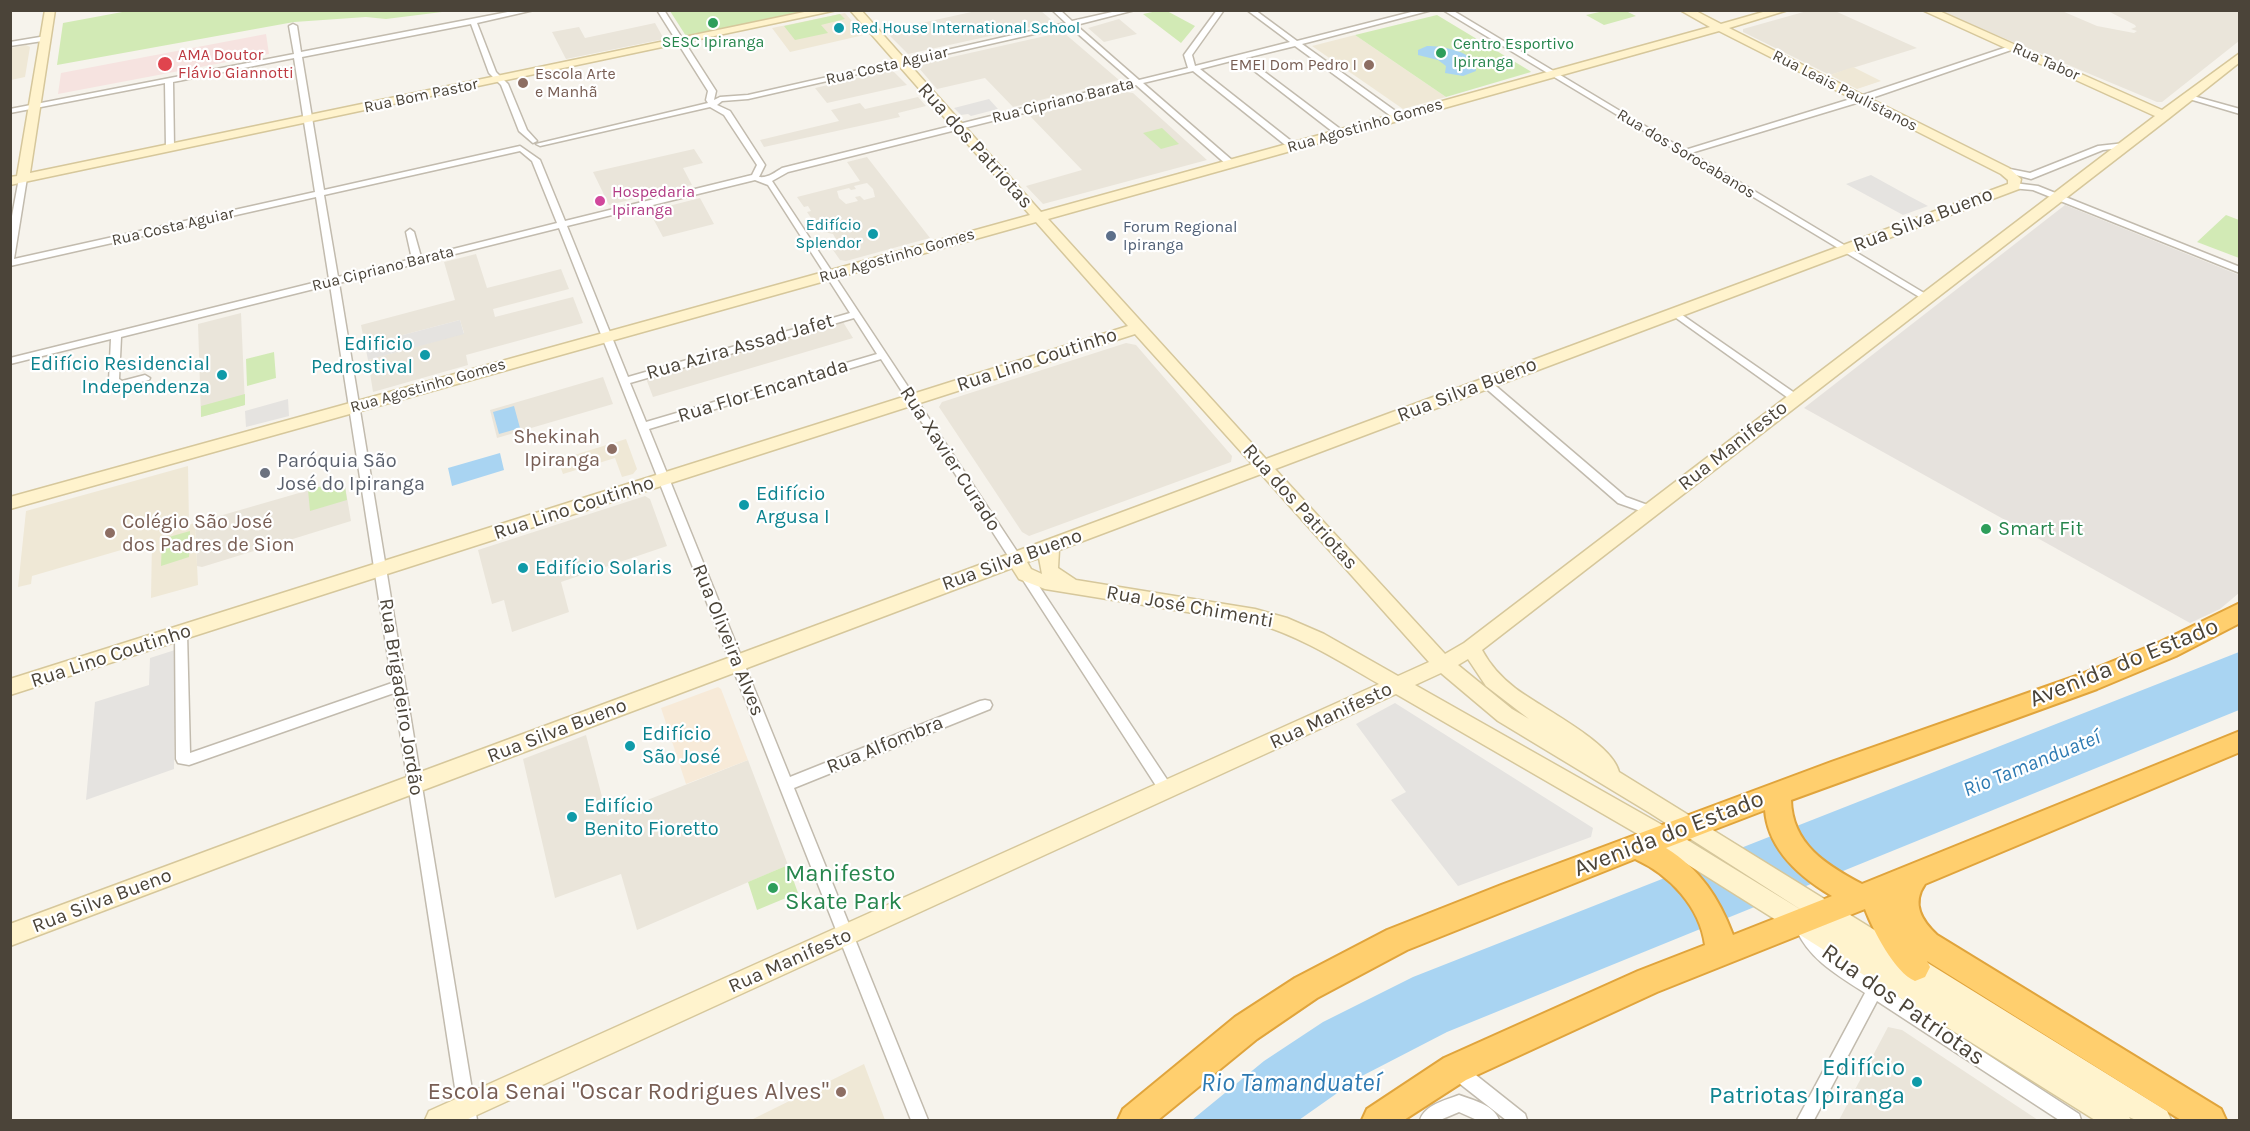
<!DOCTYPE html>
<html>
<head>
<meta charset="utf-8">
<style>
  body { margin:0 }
  #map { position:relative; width:2250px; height:1131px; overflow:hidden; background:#f6f3ec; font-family:Karla,sans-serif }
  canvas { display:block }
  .frame { position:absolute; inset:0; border:12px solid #4b4439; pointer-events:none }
</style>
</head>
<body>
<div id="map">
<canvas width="2250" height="1131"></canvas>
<div class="frame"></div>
</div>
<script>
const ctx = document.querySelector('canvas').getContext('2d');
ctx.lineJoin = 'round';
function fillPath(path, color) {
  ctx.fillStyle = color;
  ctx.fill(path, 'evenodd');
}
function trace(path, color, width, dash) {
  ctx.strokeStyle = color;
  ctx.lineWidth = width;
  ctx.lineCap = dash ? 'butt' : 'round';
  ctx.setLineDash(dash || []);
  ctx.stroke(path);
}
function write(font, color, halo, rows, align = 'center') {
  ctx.font = font + ' Karla,sans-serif';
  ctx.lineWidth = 4.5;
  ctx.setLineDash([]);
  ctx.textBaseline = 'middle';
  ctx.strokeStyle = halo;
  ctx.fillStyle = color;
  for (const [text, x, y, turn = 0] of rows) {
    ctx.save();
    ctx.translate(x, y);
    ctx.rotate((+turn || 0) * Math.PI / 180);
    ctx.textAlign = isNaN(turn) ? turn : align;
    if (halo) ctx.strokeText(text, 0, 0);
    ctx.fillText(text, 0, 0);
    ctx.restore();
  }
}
const residential = new Path2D(`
  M976,11H1041L1054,22L908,54L885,31Z
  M1807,11H1835L1917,48L1830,75L1743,32V29Z
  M1939,11H2062L2097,26L2134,33L2137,31L2131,29L2136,27L2135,25L2108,11H2239V41L2162,102H2157Z
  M1119,19L1137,34L1104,42L1088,28Z
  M655,23L664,39L566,59L552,32L579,27L585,38Z
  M1063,32L1119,80L1013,107L985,78L937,89L918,67L921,64Z
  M892,70L907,85L827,103L815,88Z
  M1126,92L1133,93L1207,160L1043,204L1026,186L1082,170L1030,116Z
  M918,97L926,106L898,113L900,117L764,147L760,140L839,121L831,110L860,103L865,109Z
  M694,149L703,163L683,168L692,185L609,205L593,172Z
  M867,157L930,238L846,261L840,260L833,250L838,243L833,234L820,231L807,212L811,211L808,206L804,207L797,197L860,181L847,162ZM867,183L873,189L875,197L864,200L860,196L855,197L858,201L846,204L839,198L837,191L849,188L851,190L856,189L854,186Z
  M700,198L714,224L663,237L649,211Z
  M476,254L487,288L561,269L569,289L493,309L495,317L573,297L583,323L466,355L468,365L373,392L368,360L464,333L460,320L365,345L361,325L455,300L444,262Z
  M241,313L245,405L201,417L198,324Z
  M843,322L853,338L653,397L647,381L649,377Z
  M1126,343L1136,345L1232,456L1231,462L1029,536L1022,532L939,407L942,402Z
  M603,377L613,404L497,438L490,410Z
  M344,480L351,521L202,567L197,566L195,523Z
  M645,496L650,499L667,546L561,582L569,612L512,632L504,600L492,604L478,550Z
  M586,735L607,816L748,760L788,865L637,930L621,874L555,898L523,759Z
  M1888,1027L1902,1030L2038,1120H1839Z`);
const commercial = new Path2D(`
  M718,687L721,689L748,760L686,784L661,708Z`);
const industrial = new Path2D(`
  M2065,205L2239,275V593L2220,609L2190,623L1804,408Z`);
const education = new Path2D(`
  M845,13L864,35L790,52L772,28Z
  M1355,35L1446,97L1403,109L1312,46Z
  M26,45L30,47L25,77L11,80V48Z
  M1853,67L1881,81L1857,89L1830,75Z
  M626,439L637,469L633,474L622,477L615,458L563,474L558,460Z
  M188,466L189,524L186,525L195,523L198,585L151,598L152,541L32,576L31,584L18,587L26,511Z
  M864,1064L885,1120H751Z`);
const medical = new Path2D(`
  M266,34L269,54L58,94L61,73Z`);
const green = new Path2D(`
  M133,10H450V11L386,19L366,17L294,22L57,65L63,23Z
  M670,11H808L686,36Z
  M1157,11H1167L1195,26L1181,43L1143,14Z
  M1626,11L1636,16L1604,25L1586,15L1604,11Z
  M840,14L845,19L821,25L828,33L795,40L784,26Z
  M1437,15L1530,71L1531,72L1446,97L1355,35Z
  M1162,128L1179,144L1161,149L1143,133Z
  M2226,215L2239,220V258L2197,242Z
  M274,352L276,378L247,386L246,359Z
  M245,394V405L201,417V406Z
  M344,480L347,500L310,511L308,490Z
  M190,531L189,557L161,566L162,539Z
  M788,865L798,893L757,910L748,882Z`);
const parking = new Path2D(`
  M989,99L998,109L971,116L968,114L961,115L954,108Z
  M1871,175L1909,196L1928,206L1903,215L1846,184Z
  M460,320L464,334L368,360L365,345Z
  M288,399L289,416L246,427L245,411Z
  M175,650L174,769L86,800L95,702L149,685L150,658Z
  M1395,703L1593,828L1591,837L1458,886L1391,800L1406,792L1356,724Z`);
const water = new Path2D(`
  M1427,46C1442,46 1477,51 1476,71L1463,76L1445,73L1446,66L1438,60L1418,55V50Z
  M514,406L520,428L499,434L493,412Z
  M500,453L504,470L452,486L448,468Z
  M2239,652V710L1447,1032L1360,1077L1299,1120H1192L1264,1061L1323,1022L1413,977Z`);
const street = new Path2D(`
  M518,10H534L477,23L496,72L508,84L527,130L537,141L533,143L519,131L501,85L489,73L471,24L302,57L324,190L520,146L540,160L565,221L752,175L757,165L724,115L710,107L540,146L536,144L708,103L706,100L708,91L657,10H664L716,91L714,100L720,97L748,95L1066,23L1052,10H1060L1072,21L1121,10H1135L1076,25L1139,80L1188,68L1184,55L1217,10H1224L1192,55L1195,66L1290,42L1247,10H1255L1297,41L1419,10H1432L1302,44L1401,115V119H1395L1295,46L1246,58L1343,131V135H1337L1239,59L1200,69L1295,144V148H1289L1193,71L1143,83L1233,161V165H1227L1136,85L788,172L772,181L1020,556L1022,559L1020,562H1012L881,359L649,429L790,777L980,701L985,700L990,701L992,705L990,709L794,788L928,1120H911L559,228L339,283L477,1120H460L394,693L189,765L178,763L176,759L175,633L177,630H185L187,633L190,753L392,683L330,285L121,337L119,379L122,381L145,375L150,378L149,380L121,387L109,381L111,339L10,364V358L329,279L316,197L10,266V227L19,178L23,175L27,178L14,259L315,192L294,58L173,82L174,148L170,150L166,148L165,83L10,113V109L294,54L289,26L293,24L297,26L301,52ZM1069,26L1132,81L782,168C774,173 768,178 759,177L765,165L730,111L717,105L722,101L748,99ZM520,151L532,161L557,223L421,257L414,232L410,229L406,232L412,259L338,277L324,195ZM755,180L768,185L850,313L628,377L567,226ZM854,318L877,354L646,422L630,383Z
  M1443,10H1452L1685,150L1857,97L2010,46L2017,48L1863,101L1691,153L1929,296V300L1926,301Z
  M46,36H49V40L10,46V42Z
  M2186,94L2240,109V114L2186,98Z
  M2125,143H2128V147L2103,150L2031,179L2001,171L2005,168L2030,173L2098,146Z
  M2014,183L2038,186L2240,267V273L2033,190L2011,188L2010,186Z
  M1675,310L1799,396L1800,398L1799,400H1791L1672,315L1670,313Z
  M1486,380L1490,381L1626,497L1653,507L1655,510L1653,513L1649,514L1618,503L1482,385L1481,383Z
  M1025,570L1029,571L1172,787L1174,791L1172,795L1167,797L1162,795L1021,577L1019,574L1021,571Z
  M1805,924L1810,926L1822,943L1839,958L2079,1114L2081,1120H2059L1877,1001L1814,1120H1797L1865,993C1839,976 1810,960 1797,931L1800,926Z
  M1456,1062L1462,1064L1525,1114L1527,1120H1506L1450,1076L1448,1070L1450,1064Z
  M1459,1095C1473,1100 1494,1105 1499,1120H1477L1459,1112L1440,1120H1420C1425,1105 1445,1100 1459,1095Z`);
const secondary = new Path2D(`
  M45,10H55L30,173L814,10H837L10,185V177L17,176Z
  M850,10H861L1041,212L1710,27L1680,10H1694L1721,24L1770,10H1788L1729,28L2009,168L2021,179L2019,189L1275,469L1445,654L1464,643L2155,116L1922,10H1937L2162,110L2240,53V62L2168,119L1482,650C1490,665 1502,678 1515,688C1541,708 1612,742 1619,772L2167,1111L2171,1120H2136L2129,1117L2131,1120H2095L1655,844L1396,694L466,1120H425L429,1111L1379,684C1339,661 1300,636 1255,623L1045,589L1019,579L1012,568L10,946V924L1252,464L1135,334L10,695V679L1128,326L1036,222L10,509V497L1030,215ZM1719,31L2001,174L2008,180V184L1266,459L1048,219ZM1261,474L1429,662L1398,676L1324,634L1287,618L1255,609L1076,580L1058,568L1059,550ZM1039,558L1042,574L1031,569L1027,562ZM1468,659L1486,686L1529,719L1512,709L1458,665ZM1441,673L1498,721L1650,813L1803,911L1671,830L1415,685Z`);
const highway = new Path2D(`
  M2240,603V623L2176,656L2097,689L1791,800C1792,844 1826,865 1862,884L2240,731V752L1925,884C1911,904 1922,921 1937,935L2221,1109L2226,1120H2181L1927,961L1930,967L1925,977L1915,981C1895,973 1873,930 1865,909L1657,992L1466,1080L1404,1120H1362L1367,1109L1444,1058L1638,971L1705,945C1700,907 1670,875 1635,859L1407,950L1317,998L1257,1039L1158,1120H1118L1123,1109L1235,1017L1295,978L1387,930L1501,885L1831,762L2079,675L2160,642ZM1765,810C1768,850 1800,877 1832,896L1733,935C1719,898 1700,869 1666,848Z`);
const markers = [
  [713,23,6,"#2e9e5b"],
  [839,28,6,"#0f9aa8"],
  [1441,53,6,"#2e9e5b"],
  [165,64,8,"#e0444e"],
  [1369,65,6,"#8d6e63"],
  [523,83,6,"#8d6e63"],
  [600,201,6,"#d1479c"],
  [873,234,6,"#0f9aa8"],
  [1111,236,6,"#5c6f8a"],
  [425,355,6,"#0f9aa8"],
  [222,375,6,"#0f9aa8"],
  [612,449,6,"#8d6e63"],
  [265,473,6,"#6b7280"],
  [744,505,6,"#0f9aa8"],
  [1986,529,6,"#2e9e5b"],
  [110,533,6,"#8d6e63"],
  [523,568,6,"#0f9aa8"],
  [630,746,6,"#0f9aa8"],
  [572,817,6,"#0f9aa8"],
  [773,888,6,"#2e9e5b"],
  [1917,1082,6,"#0f9aa8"],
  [841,1092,6,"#8d6e63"]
];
const farCulturenames = [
  ["Red House International School",851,28],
  ["Edifício",861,225,"right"],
  ["Splendor",861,243,"right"]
];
const farLeisurenames = [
  ["SESC Ipiranga",713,42],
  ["Centro Esportivo",1453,44,"left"],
  ["Ipiranga",1453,62,"left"]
];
const farHealthnames = [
  ["AMA Doutor",178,55],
  ["Flávio Giannotti",178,73]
];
const farStreetnames = [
  ["Rua Tabor",2046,62,24],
  ["Rua Costa Aguiar",887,66,-13],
  ["Rua Leais Paulistanos",1845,91,27],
  ["Rua Bom Pastor",421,96,-12],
  ["Rua Cipriano Barata",1063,101,-14],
  ["Rua Agostinho Gomes",1365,126,-16],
  ["Rua dos Sorocabanos",1686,154,31],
  ["Rua Costa Aguiar",173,227,-13],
  ["Rua Agostinho Gomes",897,256,-16],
  ["Rua Cipriano Barata",383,269,-14],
  ["Rua Agostinho Gomes",428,386,-16]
];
const farEducationnames = [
  ["EMEI Dom Pedro I",1357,65],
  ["Escola Arte",535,74,"left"],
  ["e Manhã",535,92,"left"]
];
const farHotelnames = [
  ["Hospedaria",612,192],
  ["Ipiranga",612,210]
];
const farServicenames = [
  ["Forum Regional",1123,227],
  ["Ipiranga",1123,245]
];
const streetNames = [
  ["Rua dos Patriotas",975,146,48],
  ["Rua Silva Bueno",1923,220,-21],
  ["Rua Azira Assad Jafet",740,347,-16],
  ["Rua Lino Coutinho",1037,360,-18],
  ["Rua Silva Bueno",1467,390,-21],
  ["Rua Flor Encantada",763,391,-17],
  ["Rua Manifesto",1733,446,-38],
  ["Rua Xavier Curado",950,459,57],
  ["Rua dos Patriotas",1300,507,48],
  ["Rua Lino Coutinho",574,508,-18],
  ["Rua Silva Bueno",1012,560,-20],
  ["Rua José Chimenti",1190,607,10],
  ["Rua Oliveira Alves",728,640,68],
  ["Rua Lino Coutinho",111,656,-18],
  ["Rua Brigadeiro Jordão",401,697,81],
  ["Rua Manifesto",1331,716,-25],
  ["Rua Silva Bueno",557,731,-21],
  ["Rua Alfombra",885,745,-22],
  ["Rua Silva Bueno",102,901,-21],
  ["Rua Manifesto",790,961,-24]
];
const cultureNames = [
  ["Edificio",413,344,"right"],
  ["Pedrostival",413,367,"right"],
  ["Edifício Residencial",210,364,"right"],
  ["Independenza",210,387,"right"],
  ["Edifício",756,494],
  ["Argusa I",756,517],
  ["Edifício Solaris",535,568],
  ["Edifício",642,734],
  ["São José",642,757],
  ["Edifício",584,806],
  ["Benito Fioretto",584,829]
];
const educationNames = [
  ["Shekinah",600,437],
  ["Ipiranga",600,460],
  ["Colégio São José",122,522,"left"],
  ["dos Padres de Sion",122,545,"left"]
];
const worshipNames = [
  ["Paróquia São",277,461],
  ["José do Ipiranga",277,484]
];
const leisureNames = [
  ["Smart Fit",1998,529]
];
const waterNames = [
  ["Rio Tamanduateí",2032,764,-22]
];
const nearStreetnames = [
  ["Avenida do Estado",2124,663,-22],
  ["Avenida do Estado",1669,834,-21],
  ["Rua dos Patriotas",1903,1005,35]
];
const nearLeisurenames = [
  ["Manifesto",785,874],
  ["Skate Park",785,902]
];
const nearCulturenames = [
  ["Edifício",1905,1068],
  ["Patriotas Ipiranga",1905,1096]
];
const nearEducationnames = [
  ["Escola Senai \"Oscar Rodrigues Alves\"",829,1092]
];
const nearWaternames = [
  ["Rio Tamanduateí",1291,1084]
];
fillPath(residential, '#eae5da');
fillPath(commercial, '#f7ead8');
fillPath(industrial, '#e6e2dd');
fillPath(education, '#efe8d6');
fillPath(medical, '#f6e3e0');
fillPath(green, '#d2eab5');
fillPath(parking, '#e5e3e0');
fillPath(water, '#a9d4f2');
trace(street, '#c2bbae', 3);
trace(secondary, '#d6c79b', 3);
trace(highway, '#e0a43c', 4);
fillPath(street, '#fff');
fillPath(secondary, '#fff3cd');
fillPath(highway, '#ffcf6e');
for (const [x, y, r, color] of markers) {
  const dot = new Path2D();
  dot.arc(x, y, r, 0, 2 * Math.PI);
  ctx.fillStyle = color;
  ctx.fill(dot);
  trace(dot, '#fff', 2);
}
write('16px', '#0d838f', '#fff', farCulturenames, 'left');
write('16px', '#27864d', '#fff', farLeisurenames);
write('16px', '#be3a42', '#fff', farHealthnames, 'left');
write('16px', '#4b4439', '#fff', farStreetnames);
write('16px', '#785e54', '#fff', farEducationnames, 'right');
write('16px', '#b23c85', '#fff', farHotelnames, 'left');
write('16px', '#4e5e75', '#fff', farServicenames, 'left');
write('20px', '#4b4439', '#fff', streetNames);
write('20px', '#0d838f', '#fff', cultureNames, 'left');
write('20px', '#785e54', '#fff', educationNames, 'right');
write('20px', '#5b616d', '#fff', worshipNames, 'left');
write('20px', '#27864d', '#fff', leisureNames, 'left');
write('italic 21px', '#2e7ab2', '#fff', waterNames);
write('24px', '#4b4439', '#fff', nearStreetnames);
write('24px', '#27864d', '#fff', nearLeisurenames, 'left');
write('24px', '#0d838f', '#fff', nearCulturenames, 'right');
write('24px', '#785e54', '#fff', nearEducationnames, 'right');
write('italic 26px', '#2e7ab2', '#fff', nearWaternames);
</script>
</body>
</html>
